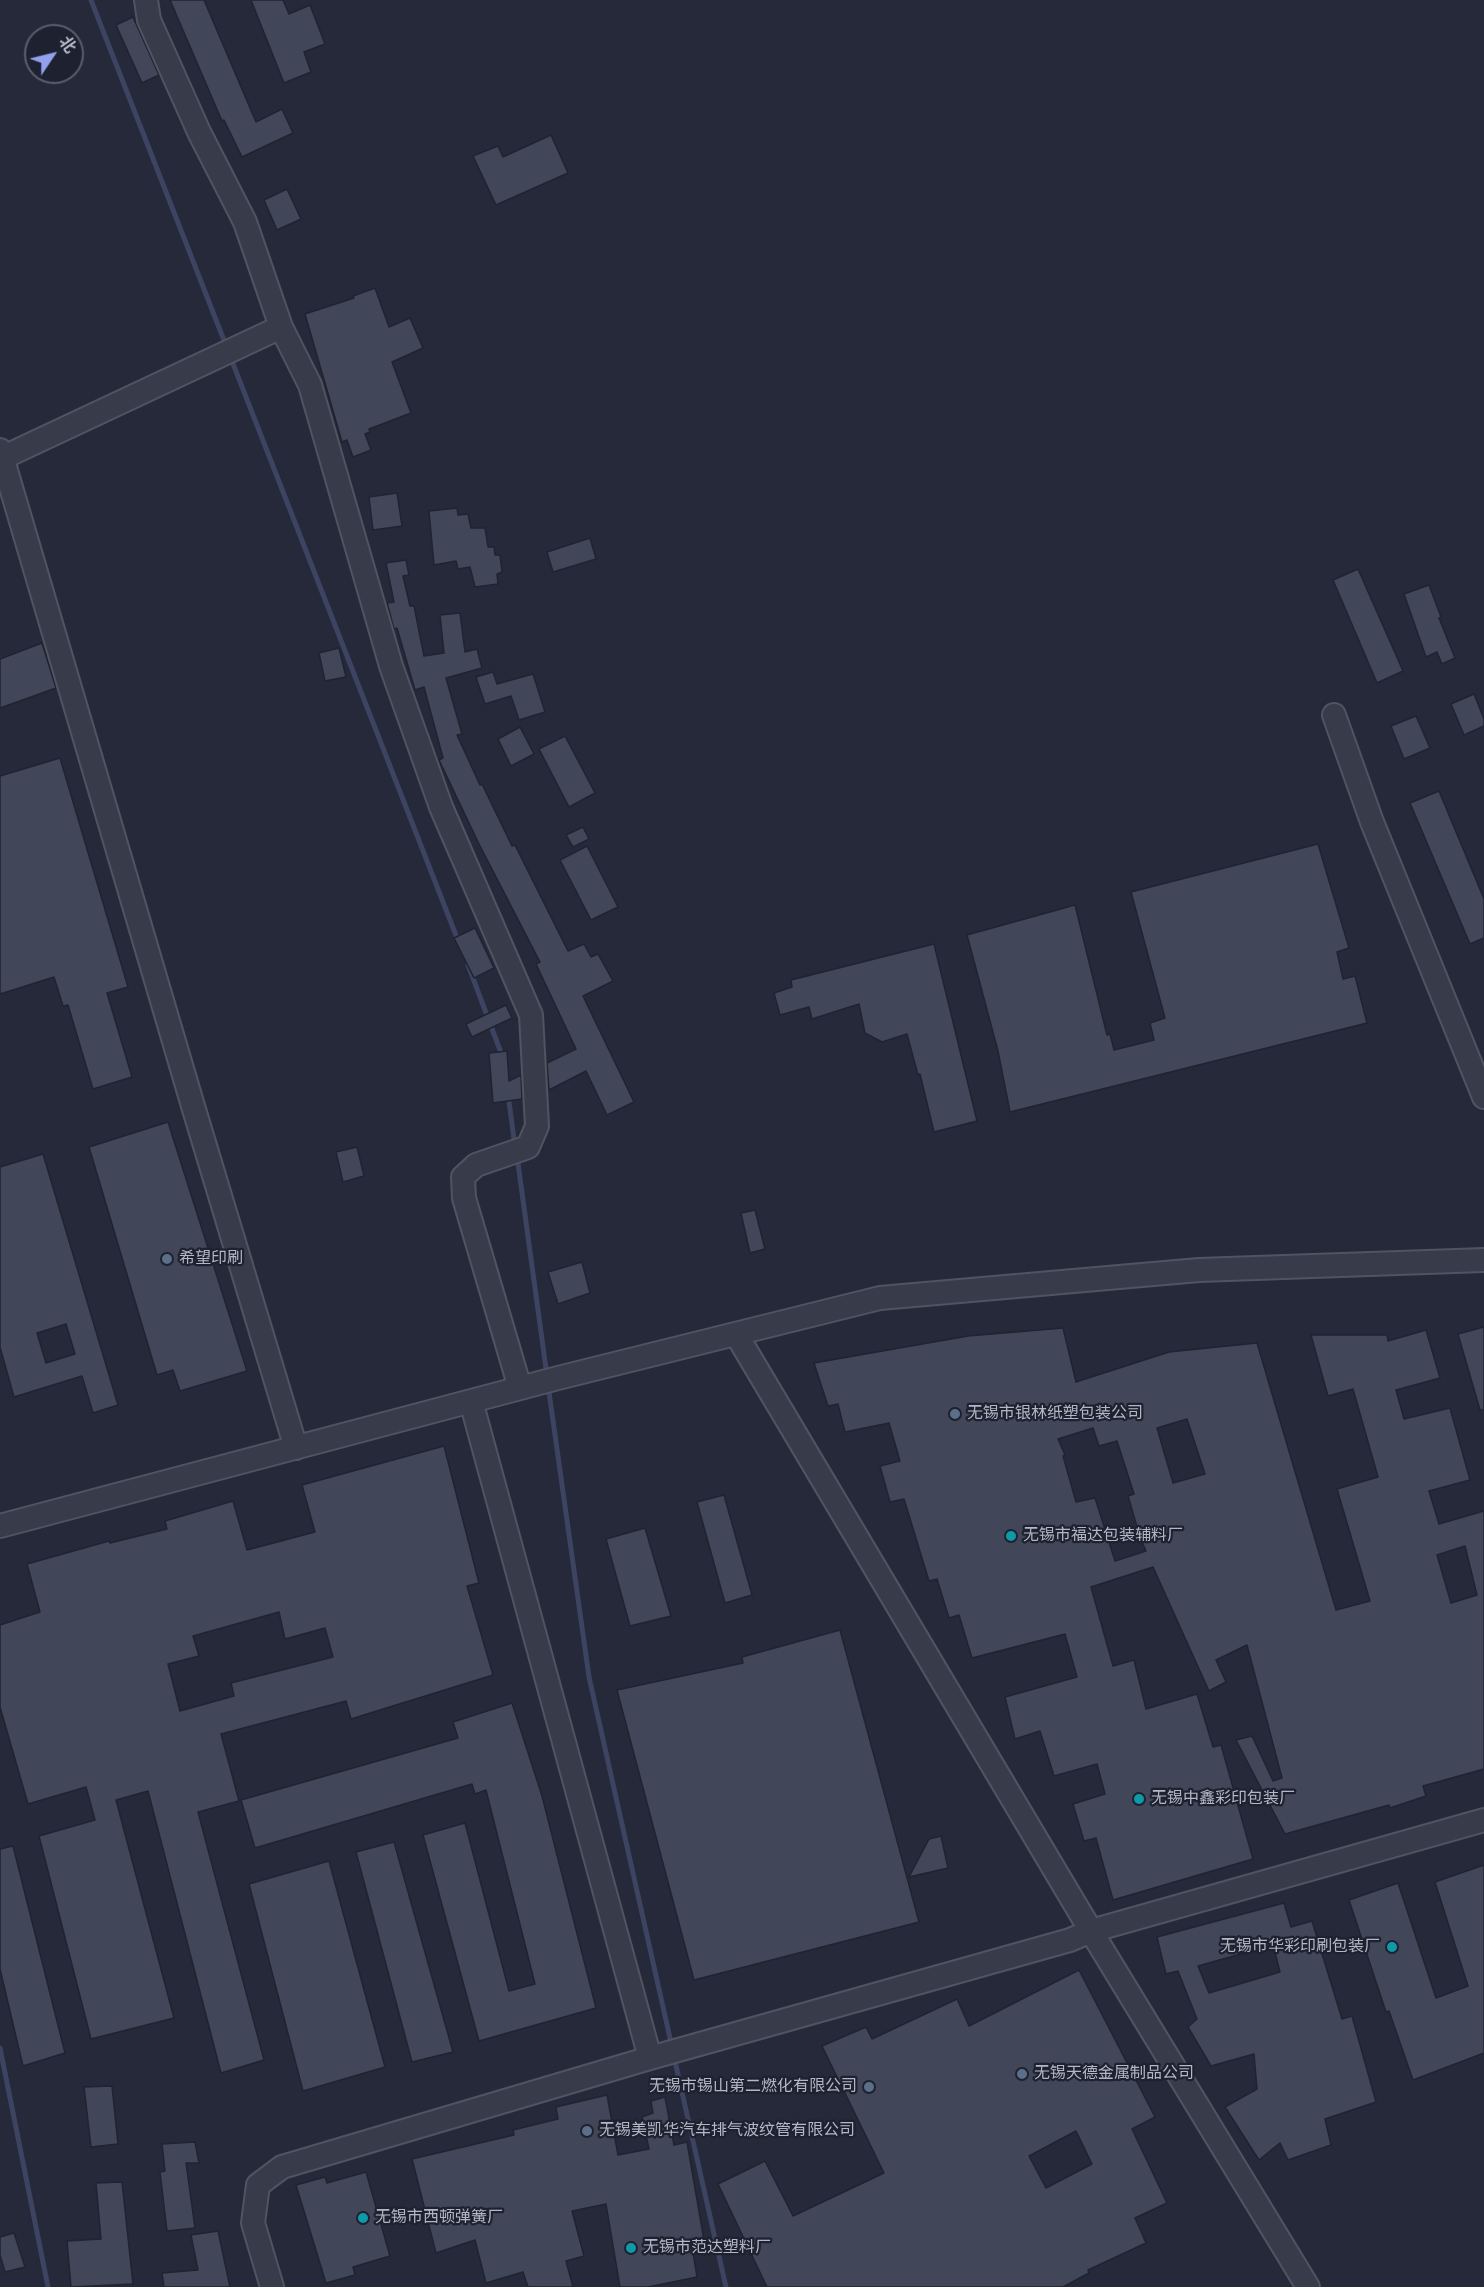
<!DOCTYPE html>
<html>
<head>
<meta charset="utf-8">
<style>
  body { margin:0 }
  #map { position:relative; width:1484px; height:2287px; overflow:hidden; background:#252939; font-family:Roboto,"Noto Sans SC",sans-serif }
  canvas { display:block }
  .north { position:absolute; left:24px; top:24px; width:60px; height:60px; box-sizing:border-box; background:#1e212f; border:2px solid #5a5d6b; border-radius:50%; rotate:55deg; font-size:16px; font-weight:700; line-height:24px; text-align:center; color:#b4b7c5 }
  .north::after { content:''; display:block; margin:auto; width:21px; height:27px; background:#91a1ed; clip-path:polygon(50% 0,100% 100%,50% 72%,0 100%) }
</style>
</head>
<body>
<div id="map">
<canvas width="1484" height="2287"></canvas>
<div class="north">北</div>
</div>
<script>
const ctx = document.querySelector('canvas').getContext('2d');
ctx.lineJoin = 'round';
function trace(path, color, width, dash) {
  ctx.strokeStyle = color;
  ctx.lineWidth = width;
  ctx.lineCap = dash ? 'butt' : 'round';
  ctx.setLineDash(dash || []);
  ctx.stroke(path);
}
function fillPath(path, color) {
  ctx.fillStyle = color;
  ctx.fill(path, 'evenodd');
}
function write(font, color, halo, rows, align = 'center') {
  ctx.font = font + ' Roboto,"Noto Sans SC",sans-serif';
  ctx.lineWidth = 4.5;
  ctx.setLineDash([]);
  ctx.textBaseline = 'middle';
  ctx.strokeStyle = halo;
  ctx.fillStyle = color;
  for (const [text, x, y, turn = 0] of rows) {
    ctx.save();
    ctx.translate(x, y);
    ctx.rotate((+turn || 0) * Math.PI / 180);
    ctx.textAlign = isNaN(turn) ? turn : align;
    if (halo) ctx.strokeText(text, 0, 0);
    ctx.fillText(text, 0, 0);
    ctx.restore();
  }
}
const stream = new Path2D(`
  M91,0L227,348
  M230,356L459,943
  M468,965L503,1058
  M508,1094L515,1147
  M517,1156L547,1376
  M548,1385L589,1677L672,2047
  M0,2048L48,2287
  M674,2057L726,2287`);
const building = new Path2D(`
  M170,0H204L256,122L282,109L293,133L242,157L224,120L222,121Z
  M251,0H283L289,14L310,5L325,44L304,52L311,72L284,83Z
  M133,17L159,75L142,83L116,25Z
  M551,135L568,173L496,205L473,156L498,146L503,157Z
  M287,189L301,219L277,230L264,200Z
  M375,288L389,327L410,318L423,348L392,362L411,413L369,429L370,432L365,434L371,450L353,457L347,440L342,442L305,314L354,298L353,296Z
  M397,493L402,526L373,530L369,497Z
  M457,508L458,515L468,514L471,528H485L488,547H494L495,555H500L502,572L497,574L498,584L475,587L470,567L458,569L456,561L434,565L429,511Z
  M590,538L596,559L553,572L547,552Z
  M406,560L409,575L403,576L410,606H414L424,656L444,653L440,615L460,613L465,652L477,649L482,668L446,678L462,734L457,735L480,785L482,784L512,846L515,845L568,951L584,944L591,957L598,954L613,981L583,996L634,1102L607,1115L586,1071L549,1090L547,1063L576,1049L536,964L540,962L479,844L439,760L443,758L424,687L415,690L397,628L394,629L387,603L394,602L386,563Z
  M1358,569L1403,671L1377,683L1333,580Z
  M1429,585L1441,617L1439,618L1455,658L1442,664L1437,652L1426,657L1404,594Z
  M42,643L56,688L0,708V659Z
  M339,648L346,677L325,681L319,653Z
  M493,672L497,684L533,674L545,712L519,720L511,696L485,704L476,677Z
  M1474,694L1484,719V726L1464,735L1451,704Z
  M1416,716L1430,748L1404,759L1391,726Z
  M520,727L534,754L511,766L498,739Z
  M565,736L595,793L569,807L539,749Z
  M60,758L128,987L107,993L132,1077L93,1089L68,1005L63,1006L54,977L0,994V776Z
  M1439,791L1484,899V938L1470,944L1410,803Z
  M583,827L589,839L573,847L566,835Z
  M1318,844L1349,948L1337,952L1343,979L1355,976L1367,1023L1010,1112L998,1051L967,935L1075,905L1107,1035L1110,1034L1114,1050L1154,1040L1150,1023L1165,1018L1131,892Z
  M587,846L618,907L591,920L560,860Z
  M475,928L494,968L474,978L454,938Z
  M934,944L977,1121L934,1132L920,1074L918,1075L907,1034L882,1042L865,1033L859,1004L812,1019L809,1007L780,1015L774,993L792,987L791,980Z
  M506,1005L512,1018L472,1037L466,1024Z
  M507,1051L509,1081L521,1075L522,1099L493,1103L489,1053Z
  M168,1122L247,1371L180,1391L173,1370L157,1375L89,1147Z
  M357,1147L364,1176L343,1182L336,1152Z
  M43,1154L118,1405L93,1413L82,1376L14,1397L0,1347V1167ZM66,1324L75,1354L46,1363L37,1333Z
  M755,1210L765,1249L750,1253L741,1213Z
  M582,1262L590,1293L558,1304L548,1272Z
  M1484,1327V1410H1480L1458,1334Z
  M1063,1328L1076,1382L1169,1352L1257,1343L1336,1610L1370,1601L1337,1489L1378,1477L1353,1389L1328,1396L1311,1335H1387L1388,1341L1426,1330L1440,1378L1396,1390L1404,1419L1450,1408L1470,1480L1429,1491L1439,1524L1484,1511V1769L1423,1786L1426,1796L1390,1808L1389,1805L1285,1834L1236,1740L1252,1736L1273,1781L1282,1778L1247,1645L1216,1660L1226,1682L1209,1691L1153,1567L1091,1587L1113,1666L1134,1660L1146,1709L1197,1694L1213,1747L1221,1745L1253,1859L1113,1900L1096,1838L1084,1841L1073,1804L1105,1794L1097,1764L1054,1776L1040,1731L1015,1739L1005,1697L1077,1677L1065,1634L972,1658L959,1615L949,1618L937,1579L929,1581L904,1499L890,1502L880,1466L900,1461L889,1423L845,1432L838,1404L828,1406L814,1363L968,1336ZM1187,1419L1205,1474L1173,1483L1157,1428ZM1093,1428L1099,1446L1117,1441L1134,1494L1128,1496L1140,1537L1146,1551L1115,1561L1095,1498L1076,1502L1063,1456L1065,1455L1058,1439ZM1465,1546L1477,1595L1451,1603L1437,1555Z
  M444,1446L479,1583L467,1586L493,1675L351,1719L346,1701L221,1734L239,1801L198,1812L264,2060L221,2073L148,1791L116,1800L174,2018L91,2039L39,1836L95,1820L86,1787L28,1804L0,1707V1625L40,1612L27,1564L109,1541L110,1543L167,1529L165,1521L233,1501L247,1550L315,1532L302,1485ZM279,1612L285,1639L325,1628L333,1657L231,1683L234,1696L180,1711L168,1664L199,1656L193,1636Z
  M724,1495L752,1595L725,1603L697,1502Z
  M645,1528L671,1616L630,1626L606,1539Z
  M840,1630L919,1922L694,1980L617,1690L743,1663L742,1657Z
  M512,1703L542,1796L596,2008L479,2041L423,1835L465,1823L509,1991L535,1984L486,1790L475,1794L472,1784L255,1848L241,1800L458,1738L453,1722Z
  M941,1836L948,1868L909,1877L929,1839Z
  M394,1842L453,2052L412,2062L356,1852Z
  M13,1846L65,2053L23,2066L0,1969V1849Z
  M329,1861L385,2067L303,2091L249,1884Z
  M1484,1865V2053L1413,2080L1389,2011L1386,2012L1349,1900L1398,1883L1436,1998L1468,1986L1435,1882Z
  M1284,1903L1291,1927L1312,1921L1342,2019L1352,2016L1376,2102L1325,2119L1331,2145L1288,2160L1280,2143L1259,2160L1225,2107L1257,2089L1254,2054L1211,2066L1188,2027L1197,2019L1178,1971L1166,1974L1157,1937ZM1273,1945L1280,1972L1209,1993L1198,1966Z
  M1079,1970L1155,2117L1132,2129L1167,2203L1135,2218L1146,2243L1088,2270L1089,2273L1063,2287H767L718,2184L765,2161L793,2216L884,2173L822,2046L866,2027L872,2039L957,1999L969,2026ZM1076,2131L1092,2164L1046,2188L1029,2156Z
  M112,2086L118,2144L91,2147L84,2087Z
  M607,2095L618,2155L649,2149L642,2117L653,2113L651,2101L665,2097L674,2145L687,2142L704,2240L691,2241L697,2277L648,2287H620L606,2204L572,2211L584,2256L566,2261L573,2287H528L523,2272L486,2283L475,2240L436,2253L412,2159L514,2135L513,2130L558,2119L556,2107Z
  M195,2142L199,2163H186L195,2228L167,2231L160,2172L165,2171L162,2144Z
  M366,2172L390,2256L353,2267L355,2275L326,2283L296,2185L325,2177L327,2183Z
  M122,2182L133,2284L71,2287L67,2241L101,2239L96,2183Z
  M218,2231L230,2287H164L162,2273L198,2270L191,2235Z
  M14,2233L25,2267L5,2272L0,2255V2237Z`);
const minor = new Path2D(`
  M146,0L149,20L199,132L245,222L281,327L310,385L391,666L441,807L531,1015L537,1126L528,1147L476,1165L463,1177L464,1198L520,1388
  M0,450L193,1106L296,1448
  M2,458L281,327
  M1334,715L1372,822L1484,1097
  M736,1334L1091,1931L1308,2287
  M471,1401L650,2058
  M0,1526L558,1378L880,1298L1199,1270L1484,1260
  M272,2287L253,2223L258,2185L282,2167L650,2058L1070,1940L1091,1931L1484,1820`);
const markers = [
  [167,1259,6,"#5c6f8a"],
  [955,1414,6,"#5c6f8a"],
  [1011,1536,6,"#0f9aa8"],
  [1139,1799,6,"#0f9aa8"],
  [1392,1947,6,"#0f9aa8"],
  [1022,2074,6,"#5c6f8a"],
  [869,2087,6,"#5c6f8a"],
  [587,2131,6,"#5c6f8a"],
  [363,2218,6,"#0f9aa8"],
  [631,2248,6,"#0f9aa8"]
];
const poiNames = [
  ["希望印刷",179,1259],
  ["无锡市银林纸塑包装公司",967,1414],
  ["无锡市福达包装辅料厂",1023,1536],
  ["无锡中鑫彩印包装厂",1151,1799],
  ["无锡市华彩印刷包装厂",1380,1947,"right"],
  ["无锡天德金属制品公司",1034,2074],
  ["无锡市锡山第二燃化有限公司",857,2087,"right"],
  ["无锡美凯华汽车排气波纹管有限公司",599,2131],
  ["无锡市西顿弹簧厂",375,2218],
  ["无锡市范达塑料厂",643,2248]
];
trace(stream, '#3c4461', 5);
fillPath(building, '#414759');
trace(building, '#202331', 1.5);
trace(minor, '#505462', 26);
trace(minor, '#383c4a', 22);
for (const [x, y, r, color] of markers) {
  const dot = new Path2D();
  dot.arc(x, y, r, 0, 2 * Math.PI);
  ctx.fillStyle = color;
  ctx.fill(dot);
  trace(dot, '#1e212f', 2);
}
write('16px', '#b4b7c5', '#1e212f', poiNames, 'left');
</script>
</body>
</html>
